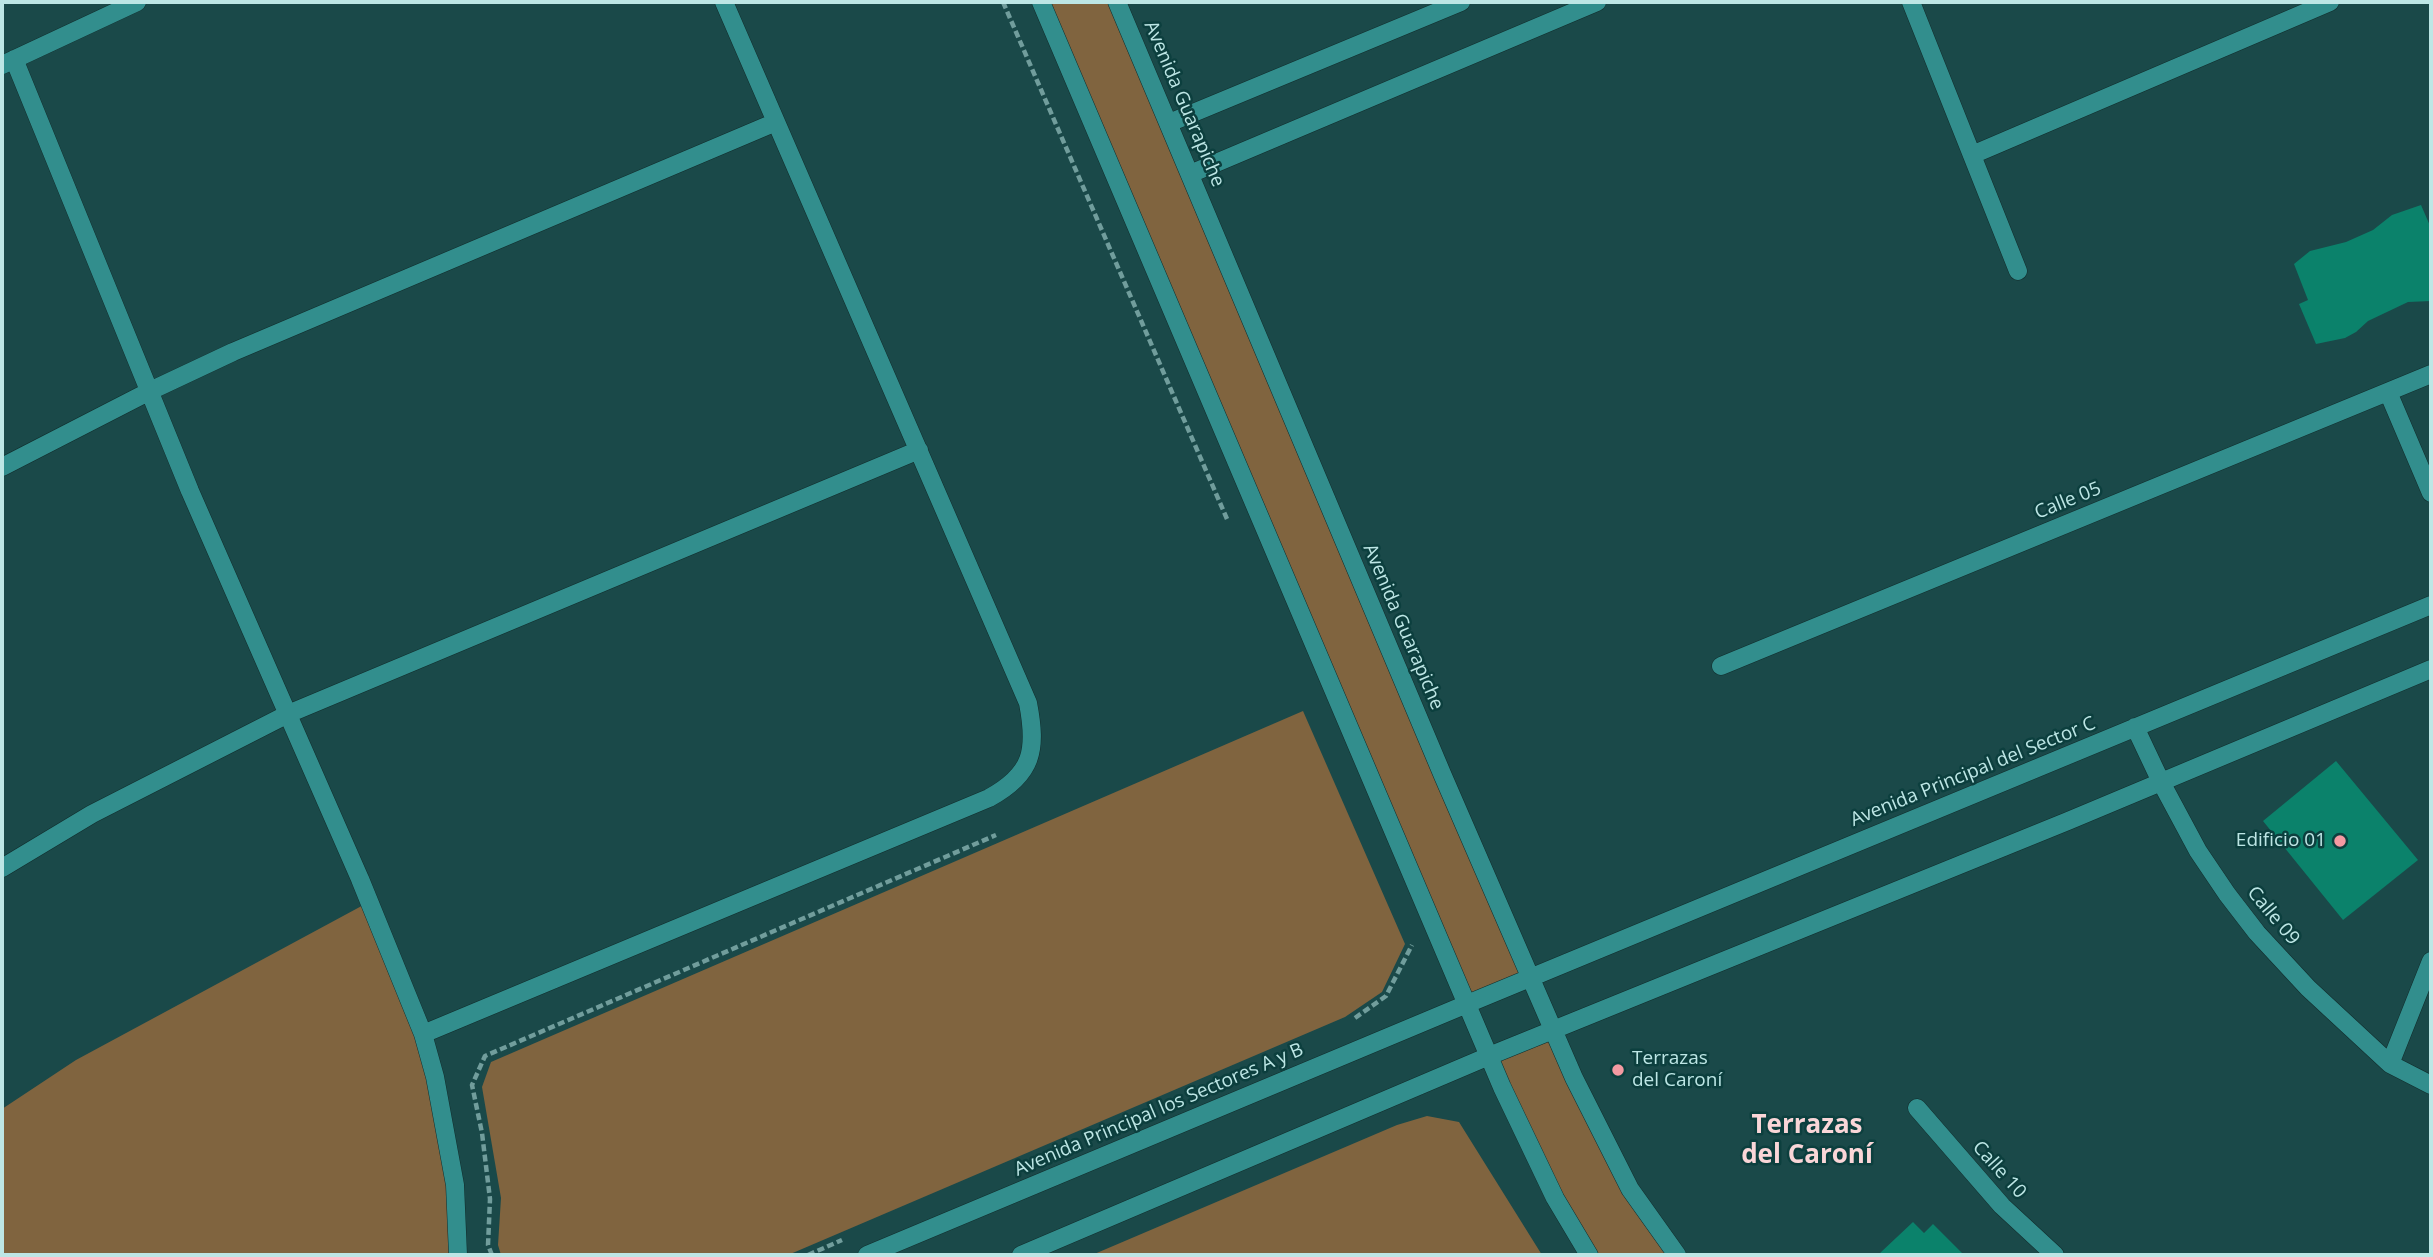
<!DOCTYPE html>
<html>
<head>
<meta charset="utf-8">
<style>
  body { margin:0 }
  #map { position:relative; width:2433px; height:1257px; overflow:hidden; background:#1a4949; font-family:"Open Sans",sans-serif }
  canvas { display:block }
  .frame { position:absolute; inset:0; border:4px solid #bde6e5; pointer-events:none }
</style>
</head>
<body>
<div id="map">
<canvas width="2433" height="1257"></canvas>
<div class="frame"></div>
</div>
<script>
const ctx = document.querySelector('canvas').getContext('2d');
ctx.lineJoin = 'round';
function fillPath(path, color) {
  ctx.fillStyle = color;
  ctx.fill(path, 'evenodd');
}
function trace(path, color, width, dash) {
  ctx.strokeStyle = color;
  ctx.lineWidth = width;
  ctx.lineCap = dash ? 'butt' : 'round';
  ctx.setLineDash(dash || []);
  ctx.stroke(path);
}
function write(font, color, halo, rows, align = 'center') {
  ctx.font = font + ' "Open Sans",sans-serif';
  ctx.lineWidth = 5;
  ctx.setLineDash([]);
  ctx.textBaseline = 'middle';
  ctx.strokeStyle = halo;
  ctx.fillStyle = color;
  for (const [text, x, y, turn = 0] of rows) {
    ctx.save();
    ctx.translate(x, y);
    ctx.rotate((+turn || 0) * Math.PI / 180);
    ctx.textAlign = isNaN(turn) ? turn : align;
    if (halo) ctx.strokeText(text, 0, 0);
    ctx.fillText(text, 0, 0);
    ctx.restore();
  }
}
const green = new Path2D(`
  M1041,2H1117L1530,978L1467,1004Z
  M1303,711L1405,944L1382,992L1345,1017L788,1255H501L498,1245L501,1198L482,1087L491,1062Z
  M369,902L423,1034L458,1255H2V1109L76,1060Z
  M1553,1030L1574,1078L1677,1255H1589L1489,1056Z
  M1427,1116L1459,1122L1542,1255H1092L1397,1125Z`);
const building = new Path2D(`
  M2421,205L2431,228V301L2408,302L2368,321L2356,332L2345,338L2316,344L2299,304L2308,300L2294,264L2310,251L2346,242L2373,230L2392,215Z
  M2336,761L2418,860L2343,920L2263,821Z
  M1913,1222L1924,1233L1933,1224L1964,1255H1882L1880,1253Z`);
const path = new Path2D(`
  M1003,2L1227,519
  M1355,1018L1386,996L1412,945
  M492,1255L488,1245L490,1199L482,1133L472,1085L485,1056L996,835
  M808,1255L842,1240`);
const minor = new Path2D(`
  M1041,2L1502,1087L1555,1198L1589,1255
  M1117,2L1443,776L1574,1078L1630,1189L1677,1255
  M1911,2L2018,271
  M14,59L190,491L360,879L423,1034L435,1077L455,1185L458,1255
  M2,65L137,2
  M1169,123L1461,2
  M1972,155L2330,2
  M1190,174L1597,2
  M2388,392L2431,493
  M2,467L150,391L233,352L776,122
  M1721,666L2431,374
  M2135,727L2161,782L2198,851L2227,894L2257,933L2308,988L2390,1064L2431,1085
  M2,868L92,814L288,714L919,450
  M423,1034L989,798C1033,774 1037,750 1028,703L724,2
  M2390,1064L2431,961
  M1917,1108L2002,1206L2055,1255
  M867,1255L1467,1004L2431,605
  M1021,1255L1489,1056L2068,821L2431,669`);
const markers = [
  [2340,841,7,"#f49aa2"],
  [1618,1070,7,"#f49aa2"]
];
const streetNames = [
  ["Avenida Guarapiche",1184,104,67],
  ["Calle 05",2068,501,-22],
  ["Avenida Guarapiche",1403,627,67],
  ["Avenida Principal del Sector C",1973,772,-22],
  ["Calle 09",2273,916,50],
  ["Avenida Principal los Sectores A y B",1159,1110,-23],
  ["Calle 10",1999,1170,48]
];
const poiNames = [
  ["Edificio 01",2326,841],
  ["Terrazas",1632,1059,"left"],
  ["del Caroní",1632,1081,"left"]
];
const districtNames = [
  ["Terrazas",1807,1126],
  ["del Caroní",1807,1156]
];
fillPath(green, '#80643f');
fillPath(building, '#0b826b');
trace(minor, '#112d2c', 19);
trace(path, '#719d9c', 4.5, [7, 3.5]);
trace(minor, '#328e8d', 18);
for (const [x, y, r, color] of markers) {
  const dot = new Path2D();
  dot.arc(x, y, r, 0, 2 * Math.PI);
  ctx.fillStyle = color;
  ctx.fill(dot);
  trace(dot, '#0c3f3e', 2.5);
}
write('19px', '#bde6e5', '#0c3f3e', streetNames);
write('19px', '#bde6e5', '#0c3f3e', poiNames, 'right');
write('bold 26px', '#fad6d8', '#0c3f3e', districtNames);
</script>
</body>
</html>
